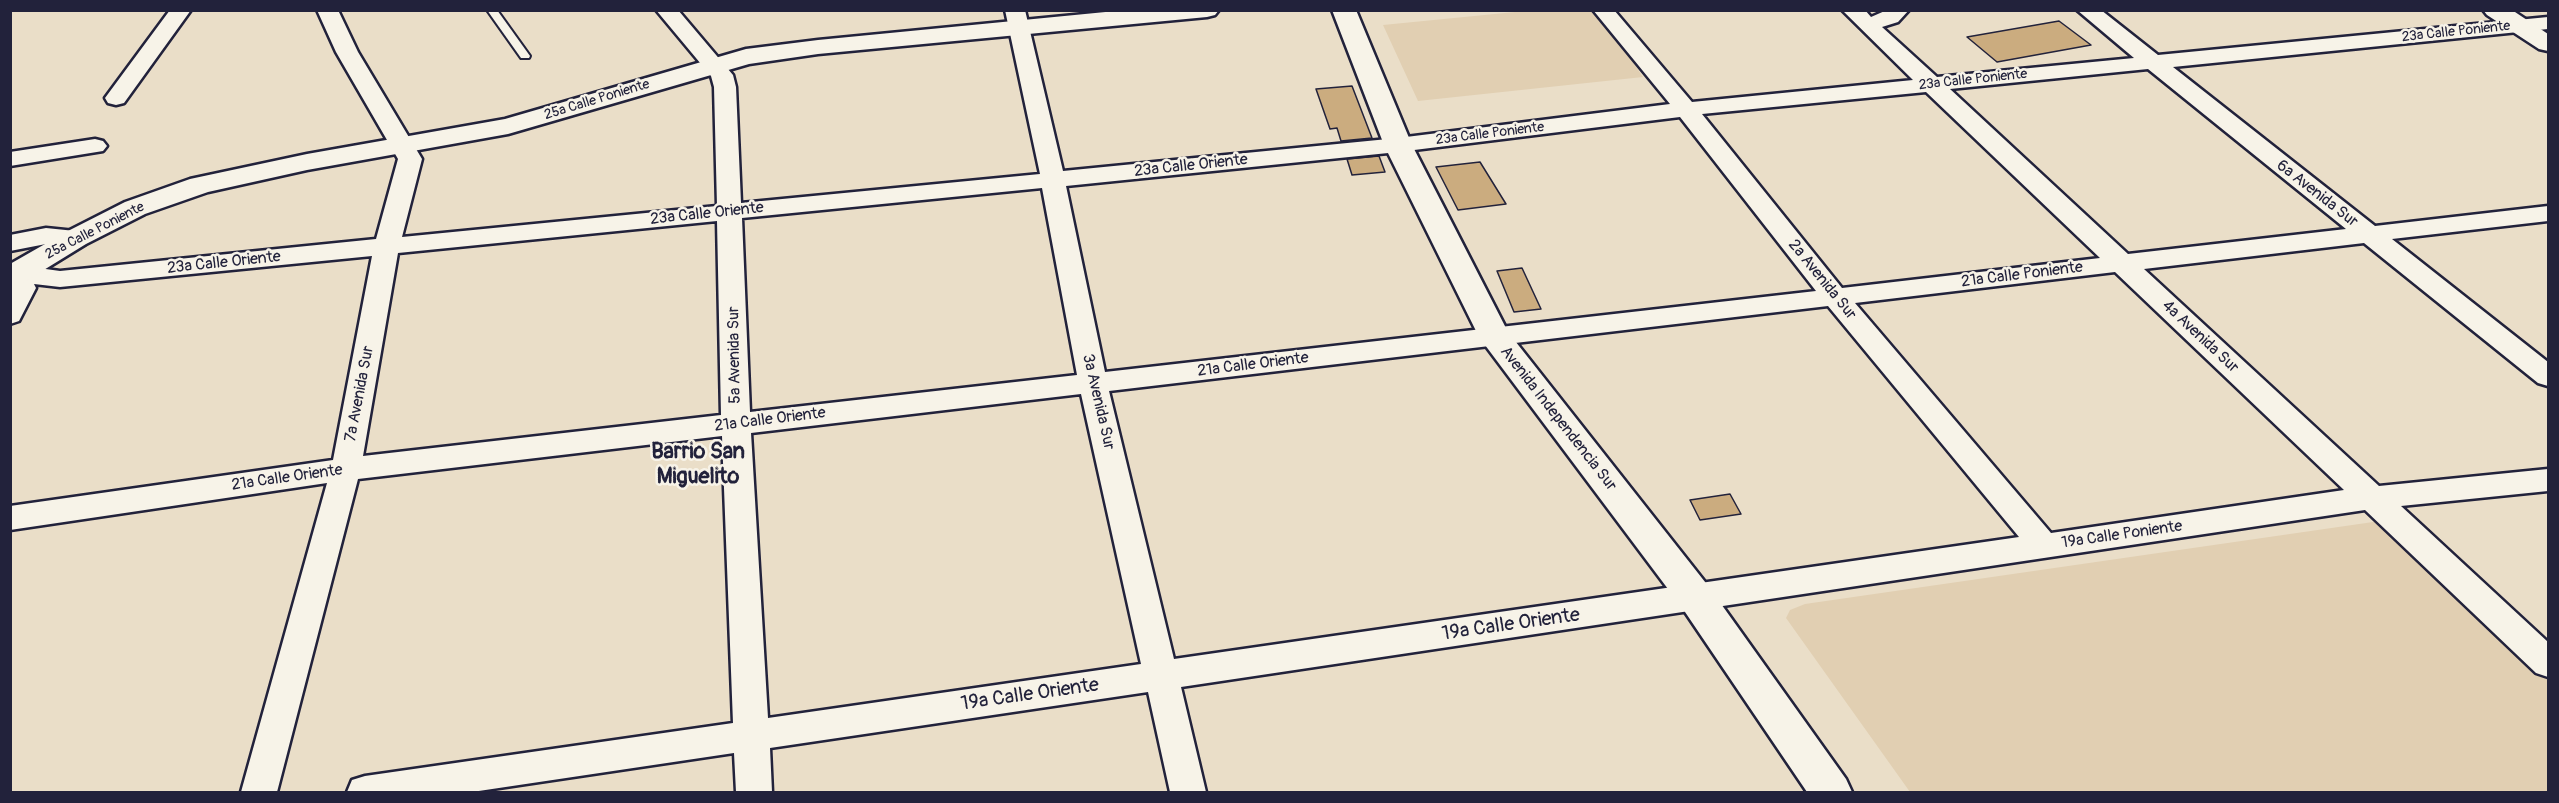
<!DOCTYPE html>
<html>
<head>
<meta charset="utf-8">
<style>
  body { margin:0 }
  #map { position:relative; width:2559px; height:803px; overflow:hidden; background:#eadec8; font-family:Pangolin,sans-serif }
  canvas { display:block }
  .frame { position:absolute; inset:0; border:12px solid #22223b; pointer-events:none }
</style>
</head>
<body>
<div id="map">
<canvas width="2559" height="803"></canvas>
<div class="frame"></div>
</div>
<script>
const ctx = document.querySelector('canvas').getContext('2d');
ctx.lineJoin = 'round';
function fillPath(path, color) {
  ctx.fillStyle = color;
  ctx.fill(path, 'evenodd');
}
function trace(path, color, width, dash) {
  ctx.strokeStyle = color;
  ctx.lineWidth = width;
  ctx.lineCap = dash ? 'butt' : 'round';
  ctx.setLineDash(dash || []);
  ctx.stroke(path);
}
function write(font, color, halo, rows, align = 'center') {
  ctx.font = font + ' Pangolin,sans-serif';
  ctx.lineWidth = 5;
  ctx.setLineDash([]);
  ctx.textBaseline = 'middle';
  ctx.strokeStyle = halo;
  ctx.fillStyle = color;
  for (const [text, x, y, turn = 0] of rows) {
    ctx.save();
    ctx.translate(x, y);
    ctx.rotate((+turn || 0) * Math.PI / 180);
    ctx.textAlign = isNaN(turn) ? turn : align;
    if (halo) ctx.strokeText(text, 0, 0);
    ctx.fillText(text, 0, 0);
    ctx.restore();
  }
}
const built = new Path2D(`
  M1525,11H1598L1643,77L1418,101L1383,25Z
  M2373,522H2381L2415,542L2548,668V792H1910L1786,618L1790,610L1805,604Z`);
const building = new Path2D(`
  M2059,21L2091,45L1997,62L1967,37Z
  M1352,86L1372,138L1341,141L1337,128L1330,129L1316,89Z
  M1379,156L1385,172L1352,175L1347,159Z
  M1480,162L1506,204L1458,210L1436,167Z
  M1522,268L1541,309L1514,312L1497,271Z
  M1730,494L1741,514L1700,520L1690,500Z`);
const lane = new Path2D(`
  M487,10H497L530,56L529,58H521Z`);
const street = new Path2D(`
  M170,10H191L124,103L116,105L108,103L105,98Z
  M317,10H338L358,52L422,159L402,237L717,206L714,87L711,76L656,10H678L733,75L736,87L741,203L1040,174L1005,10H1025L1063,171L1398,138L1670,104L1593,10H1614L1692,102L1913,80L1842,10H1865L1871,17L1887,10H1909L1898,22L1882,27L1937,77L2134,58L2077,10H2101L2158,55L2548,17V29L2173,67L2375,226L2548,206V221L2392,239L2548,362V386L2538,383L2364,243L2144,269L2379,486L2548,469V491L2401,506L2548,642V677L2536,673L2365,510L1181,687L1206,792H1170L1148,692L770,748L772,792H736L734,753L472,792H347L352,780L365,776L733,723L722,436L358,479L277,792H241L327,483L10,530V506L333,460L372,256L60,287L34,284L36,288L19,321L10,324V266L17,265L60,271L376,239L398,159L336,52ZM2148,69L2346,229L2128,254L1950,89ZM1926,92L2100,258L1842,288L1702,114ZM1680,117L1816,291L1105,372L1066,186L1398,152ZM1042,188L1077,375L750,412L742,218ZM717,221L721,415L363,456L398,253ZM2115,272L2344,490L2051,533L1855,303ZM1828,306L2019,537L1174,659L1109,391ZM1081,394L1141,664L768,718L751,433Z
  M95,139L103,141L107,146L103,151L10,166V152Z
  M46,228L85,232L89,238L85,244L76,246L46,244L10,251V235Z`);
const secondary = new Path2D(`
  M1126,10H1219L1215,15L1207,17L818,54L749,64L508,134L307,170L208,192L145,214L86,244L21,284L10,287V264L66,232L125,202L190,179L307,154L505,119L746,49L818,40Z
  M1332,10H1356L1412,145L1508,332L1709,587L1846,779L1852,792H1807L1683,609L1479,337L1384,145Z
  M2483,10H2512L2548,34V51L2539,49L2487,15Z`);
const farStreetnames = [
  ["23a Calle Poniente",2456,32,-6],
  ["23a Calle Poniente",1973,80,-6],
  ["25a Calle Poniente",597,100,-17],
  ["23a Calle Poniente",1490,134,-7],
  ["25a Calle Poniente",95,231,-27]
];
const streetNames = [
  ["23a Calle Oriente",1191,166,-6],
  ["6a Avenida Sur",2317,194,38],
  ["23a Calle Oriente",707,214,-6],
  ["23a Calle Oriente",224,263,-6],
  ["21a Calle Poniente",2022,275,-7],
  ["2a Avenida Sur",1822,280,51],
  ["4a Avenida Sur",2200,337,43],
  ["5a Avenida Sur",735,355,-91],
  ["21a Calle Oriente",1253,365,-7],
  ["7a Avenida Sur",360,394,-79],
  ["3a Avenida Sur",1098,402,77],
  ["Avenida Independencia Sur",1558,419,52],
  ["21a Calle Oriente",770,420,-7],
  ["21a Calle Oriente",287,478,-8],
  ["19a Calle Poniente",2122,535,-8]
];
const nearStreetnames = [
  ["19a Calle Oriente",1511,625,-8],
  ["19a Calle Oriente",1030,695,-8]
];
const districtNames = [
  ["Barrio San",698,452],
  ["Miguelito",698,477]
];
fillPath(built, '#e1cfb2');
fillPath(building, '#cbac7f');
trace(building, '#22223b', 1.5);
trace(lane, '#22223b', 4);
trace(street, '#22223b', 5);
trace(secondary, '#22223b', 5);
fillPath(lane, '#f7f3e8');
fillPath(street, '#f7f3e8');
fillPath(secondary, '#f7f3e8');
write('14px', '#22223b', '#f7f3e8', farStreetnames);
write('16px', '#22223b', '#f7f3e8', streetNames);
write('20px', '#22223b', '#f7f3e8', nearStreetnames);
write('bold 22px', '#22223b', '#f7f3e8', districtNames);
</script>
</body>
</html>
